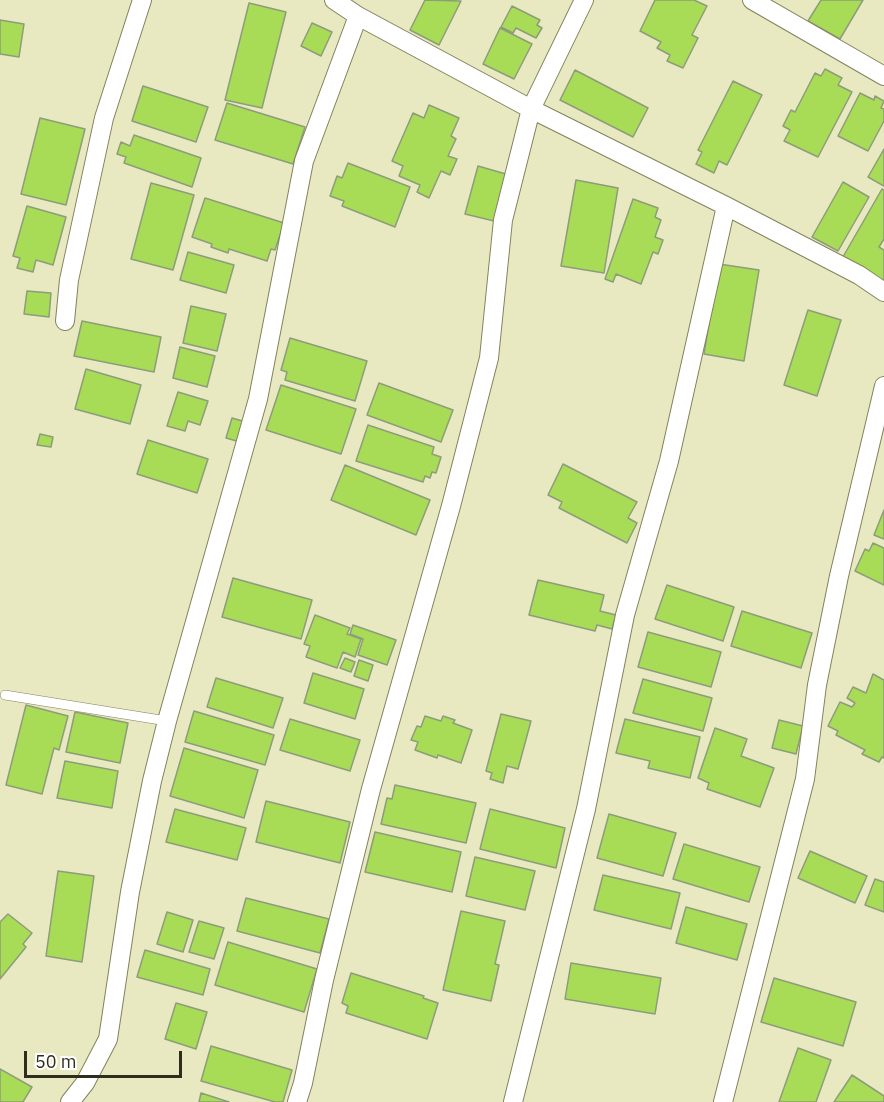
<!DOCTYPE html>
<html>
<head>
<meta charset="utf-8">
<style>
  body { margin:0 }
  #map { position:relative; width:884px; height:1102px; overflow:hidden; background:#e9e9c1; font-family:"IBM Plex Sans",sans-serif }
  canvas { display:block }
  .scale { position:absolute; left:24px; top:1051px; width:158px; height:27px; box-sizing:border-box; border:3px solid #2e2e1f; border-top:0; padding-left:8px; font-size:18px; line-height:21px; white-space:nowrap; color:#2e2e1f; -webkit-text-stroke:4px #fff; paint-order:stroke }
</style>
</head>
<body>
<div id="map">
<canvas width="884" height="1102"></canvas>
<div class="scale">50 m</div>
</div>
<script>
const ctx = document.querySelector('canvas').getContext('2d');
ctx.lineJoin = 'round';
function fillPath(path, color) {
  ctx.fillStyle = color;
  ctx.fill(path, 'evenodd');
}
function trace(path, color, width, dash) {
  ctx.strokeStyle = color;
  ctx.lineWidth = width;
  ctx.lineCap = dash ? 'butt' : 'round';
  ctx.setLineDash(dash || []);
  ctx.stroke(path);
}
const building = new Path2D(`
  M425,0L461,1L439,45L410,30Z
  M655,0H694L707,6L692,35L698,38L683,68L667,61L670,55L657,48L661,42L640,31Z
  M821,0H863L840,39L808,21Z
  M249,3L286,12L262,108L225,100Z
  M512,6L540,20L537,25L542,28L536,38L516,28L513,33L501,27Z
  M0,20L24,24L19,57L0,54Z
  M312,23L332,32L321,56L301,46Z
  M500,28L532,44L514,79L483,64Z
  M825,69L842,78L838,85L852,92L818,157L784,141L790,130L783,126L791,110L795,112L815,73L821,76Z
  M575,70L648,108L633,137L560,100Z
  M733,81L762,95L727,165L719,161L714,173L696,164L702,152L698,150Z
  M143,86L208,107L196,142L132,121Z
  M860,93L874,100L875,96L884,101L881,108L884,109V121L868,151L838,136Z
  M227,103L305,127L293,164L215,140Z
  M429,105L459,118L451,136L456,139L448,156L457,159L450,175L441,171L429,198L417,192L420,185L399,176L403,166L392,161L413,113L424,118Z
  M40,118L85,129L66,205L21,194Z
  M134,135L201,158L192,187L124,163L126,157L117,154L121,142L130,146Z
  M884,149V186L868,177Z
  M348,163L410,187L395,227L342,206L344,201L330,196L337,176L342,178Z
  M478,166L506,174L494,221L465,214Z
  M576,180L618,188L604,273L561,266Z
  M843,182L869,197L838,251L812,237Z
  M151,183L194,195L173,270L131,259Z
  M882,189L884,190V239L879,247L884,250V284L840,262Z
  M205,198L284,223L275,250L271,249L267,261L229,249L228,253L211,247L212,244L192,237Z
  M633,199L658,208L655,217L661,220L655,237L663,240L658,254L653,252L641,284L616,274L613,282L605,279Z
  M27,206L66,217L53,265L36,260L33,272L17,268L20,258L13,256Z
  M188,252L234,265L226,293L180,280Z
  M719,264L759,270L744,361L704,354Z
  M27,291L51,293L49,317L24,314Z
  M191,306L226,314L217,351L183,343Z
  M808,310L841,320L817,396L784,385Z
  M82,321L161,337L154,372L74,356Z
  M290,338L367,361L355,401L285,380L287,372L281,370Z
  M180,347L215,356L207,387L173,378Z
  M86,369L141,385L130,424L75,409Z
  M379,383L453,410L441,442L367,415Z
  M281,385L356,409L341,454L266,430Z
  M178,392L208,401L200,425L188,421L185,431L167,426Z
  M232,418L246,422L240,442L226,438Z
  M368,425L434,447L432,454L441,457L436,473L432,472L430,478L425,476L423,482L356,461Z
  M40,434L53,437L51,447L37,445Z
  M148,440L208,459L197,493L137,474Z
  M563,464L637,502L628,518L637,523L627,543L559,508L562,502L548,495Z
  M345,465L430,500L416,535L331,500Z
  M884,510V539L874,535Z
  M873,543L884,548V585L855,571L865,549L869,551Z
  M233,578L312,600L301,639L222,617Z
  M538,580L604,595L600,611L616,615L612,629L597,625L595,631L529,615Z
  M667,585L734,607L723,641L655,619Z
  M742,611L812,633L801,668L731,646Z
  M315,615L350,628L347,634L361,639L355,657L343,652L337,668L306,657L310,646L304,644Z
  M353,625L396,640L387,665L358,655L363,639L350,634Z
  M648,632L721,652L711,687L638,667Z
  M345,658L355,662L351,672L340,668Z
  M359,660L373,665L368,681L354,676Z
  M313,673L364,689L355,719L304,703Z
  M873,674L884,680V758L882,757L879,762L862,754L865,750L836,735L838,731L828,726L840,702L852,707L855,703L847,698L853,687L866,693Z
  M216,678L283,698L273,728L207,707Z
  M643,679L712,698L703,731L633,713Z
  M26,705L68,716L59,750L54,748L42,794L6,785Z
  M194,711L274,735L265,765L185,742Z
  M75,712L128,723L120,763L66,752Z
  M501,714L531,721L518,769L507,766L503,783L490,779L492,773L486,771Z
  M425,716L441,721L443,716L455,720L453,723L472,730L461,763L438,755L437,758L415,750L418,742L411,740L417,726L421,727Z
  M290,719L360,740L350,771L280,750Z
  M625,719L700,737L690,778L648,768L650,761L616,753Z
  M779,720L803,726L796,754L772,748Z
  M715,728L747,739L741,756L774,768L760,807L707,789L709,783L698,778Z
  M184,748L258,770L244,818L170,796Z
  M65,761L118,771L112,808L57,798Z
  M395,785L476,803L466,843L381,824L387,798L392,799Z
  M266,801L350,822L340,863L256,842Z
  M175,809L246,828L237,860L166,842Z
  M490,809L565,828L556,868L480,849Z
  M609,814L676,833L663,876L597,858Z
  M375,832L461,852L452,892L365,872Z
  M684,844L760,867L749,902L673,879Z
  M810,851L867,876L855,903L798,878Z
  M475,857L535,871L525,910L466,896Z
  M58,871L94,876L82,962L46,956Z
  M603,875L680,893L671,929L594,910Z
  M875,879L884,882V912L865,905Z
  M246,898L329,919L320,953L237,931Z
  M686,907L747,924L737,960L676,943Z
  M461,911L505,921L495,964L499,965L491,1001L443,990Z
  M167,912L193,920L183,952L157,944Z
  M8,914L32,933L23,944L26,947L0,979V922Z
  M199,921L224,928L214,959L189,952Z
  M228,942L317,969L304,1012L215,985Z
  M145,950L210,969L203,995L137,977Z
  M571,963L661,978L655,1014L565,999Z
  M351,973L424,996L423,998L438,1003L427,1039L346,1013L348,1006L342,1003Z
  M774,978L856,1002L843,1046L761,1022Z
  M176,1003L207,1012L196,1049L165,1039Z
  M211,1046L292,1070L283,1102H275L201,1081Z
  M798,1048L831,1060L816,1102H779Z
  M0,1069L32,1087L23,1102H0Z
  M852,1075L884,1096V1102H834Z
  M201,1093L229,1102H199Z`);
const service = new Path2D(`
  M5,695L167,721`);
const minor = new Path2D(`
  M334,0L358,16L531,109L726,206L859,275L884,292
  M752,0L884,76
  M65,321L69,280L104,118L142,0
  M70,1102L85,1083L108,1039L130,892L152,781L167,721L258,399L304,161L358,16
  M297,1102L303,1083L324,980L371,789L451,506L489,358L503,220L531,109L584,0
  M513,1102L586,809L625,615L669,461L726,206
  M723,1102L805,779L817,685L839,576L884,386`);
fillPath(building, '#a8db56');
trace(building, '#8d9d7b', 1.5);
trace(service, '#83825e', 10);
trace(minor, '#83825e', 20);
trace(service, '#fff', 9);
trace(minor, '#fff', 18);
</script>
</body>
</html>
